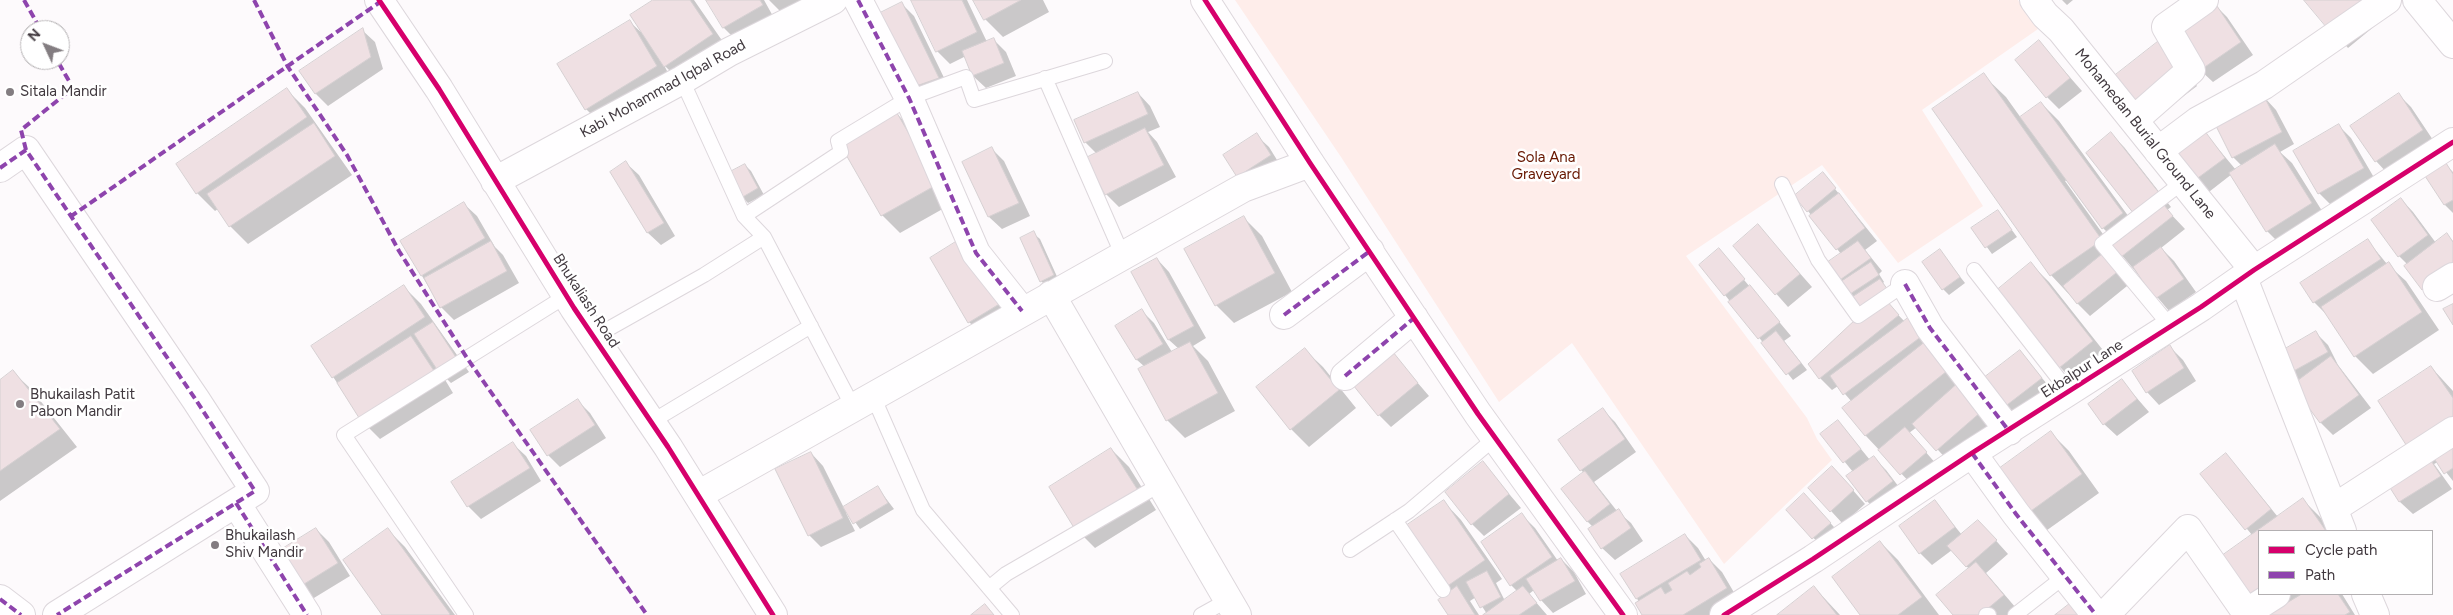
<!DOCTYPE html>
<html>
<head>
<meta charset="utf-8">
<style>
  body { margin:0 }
  #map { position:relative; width:2453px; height:615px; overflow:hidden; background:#fdfafc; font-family:Figtree,sans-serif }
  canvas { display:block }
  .legend { position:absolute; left:2258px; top:530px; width:175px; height:65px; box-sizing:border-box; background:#fff; border:1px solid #b3b0b2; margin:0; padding:6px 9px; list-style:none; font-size:15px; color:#41393f }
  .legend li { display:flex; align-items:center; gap:10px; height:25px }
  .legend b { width:25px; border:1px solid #b3b0b2 }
  .north { position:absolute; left:20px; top:20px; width:50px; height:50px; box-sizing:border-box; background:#fff; border:1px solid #b3b0b2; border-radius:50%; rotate:313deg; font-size:14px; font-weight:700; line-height:20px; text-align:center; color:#41393f }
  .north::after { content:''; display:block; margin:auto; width:18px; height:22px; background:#837d81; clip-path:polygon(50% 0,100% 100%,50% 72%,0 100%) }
</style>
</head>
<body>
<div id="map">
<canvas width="2453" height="615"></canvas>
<ul class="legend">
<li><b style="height:6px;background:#d6006c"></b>Cycle path</li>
<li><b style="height:6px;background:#8e44ad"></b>Path</li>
</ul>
<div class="north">N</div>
</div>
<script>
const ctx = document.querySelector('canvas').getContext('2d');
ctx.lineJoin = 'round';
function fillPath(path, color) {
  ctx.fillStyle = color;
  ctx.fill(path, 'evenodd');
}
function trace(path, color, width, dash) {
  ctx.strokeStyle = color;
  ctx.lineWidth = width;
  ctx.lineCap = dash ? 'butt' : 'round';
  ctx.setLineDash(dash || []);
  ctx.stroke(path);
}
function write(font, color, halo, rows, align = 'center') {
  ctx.font = font + ' Figtree,sans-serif';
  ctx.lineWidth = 5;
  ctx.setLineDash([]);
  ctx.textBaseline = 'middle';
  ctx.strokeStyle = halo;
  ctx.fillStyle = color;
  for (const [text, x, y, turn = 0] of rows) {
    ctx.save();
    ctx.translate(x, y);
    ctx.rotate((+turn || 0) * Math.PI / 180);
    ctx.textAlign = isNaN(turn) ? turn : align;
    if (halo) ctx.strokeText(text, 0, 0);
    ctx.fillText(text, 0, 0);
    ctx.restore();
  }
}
const green = new Path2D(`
  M1235,0H2018L2038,29L1922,110L1983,206L1898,263L1822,165L1686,256L1807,418L1817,439L1832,460L1724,564L1572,343L1499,402L1341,157Z`);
const shadow = new Path2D(`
  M655,0H694L730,52L683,84L664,65L674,85L604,127L586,109L630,22L643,34Z
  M708,0H764L774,18L736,40L724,28Z
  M769,0H805L781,12Z
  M913,0H967L987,42L993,39L1006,52L1016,76L986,88L973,76L966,56L950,64L937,51Z
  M974,0H1043L1049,12L1003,37L985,19Z
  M2062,0H2073L2067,5Z
  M2305,0L2393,11L2348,48Z
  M901,3L914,16L950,90L930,98L917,86Z
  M2215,5L2227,17L2253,55L2213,82L2200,70Z
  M362,30L375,42L383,69L328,106L316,94L301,71Z
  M2039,42L2082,91L2059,109L2047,97Z
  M2173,54L2197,86L2147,124Z
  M1983,75L2006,97L2021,118L2041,103L2059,121L2137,228L2144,222L2135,213L2111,134L2124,147L2171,207L2167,210L2185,229L2161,248L2174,261L2196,292L2169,311L2114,246L2118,243L2103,228L2067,180L2065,181L2123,262L2132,282L2090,316L2078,304L2051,275L1934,109Z
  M287,90L305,108L352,175L248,244L230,226L218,209L215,211L197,193Z
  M1138,93L1150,106L1160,127L1148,132L1157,142L1176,177L1119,207L1106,194L1097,154L1085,142Z
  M2399,95L2411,107L2435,143L2388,174L2376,161Z
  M2264,97L2276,110L2294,144L2280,152L2292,163L2329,222L2285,249L2267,231L2232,174L2205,195L2192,182L2201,128L2236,170L2242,166L2233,157L2215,122Z
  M897,114L915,132L955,202L900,233L882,215L843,146Z
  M2339,126L2351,138L2376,181L2332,206L2319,193L2295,151Z
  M1256,135L1269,147L1282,168L1250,189L1225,156Z
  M992,149L1004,161L1030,216L1002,229L989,217L964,162Z
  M626,163L639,175L675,236L661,245L648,233L611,172Z
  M745,165L751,171L764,195L748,203L742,197Z
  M2446,165L2453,172V213L2445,205L2427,176Z
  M1823,174L1877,241L1865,250L1882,271L1879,274L1884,282L1883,283L1893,297L1886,302L1905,322L1908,320L1993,424L1950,463L1917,427L1909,433L1938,466L1914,487L1866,436L1844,408L1852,402L1838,386L1832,390L1820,378L1866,315L1840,283L1841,254L1808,211Z
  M2401,199L2413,212L2436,243L2446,235L2453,241V288L2436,301L2423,289L2407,264L2399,256Z
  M464,204L477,216L495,247L503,255L519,283L454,320L441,307L422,276Z
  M1998,211L2017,237L1992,254L1973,228Z
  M1244,218L1262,236L1292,292L1234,323L1216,305Z
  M1758,226L1812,287L1788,307L1734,246Z
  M1033,233L1040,239L1059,281L1047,287L1041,281Z
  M2368,241L2387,264L2406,281L2439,330L2373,374L2355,356L2327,315L2314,302L2302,284Z
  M1719,250L1791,336L1784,341L1807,370L1793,380L1725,295Z
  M1940,251L1965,283L1949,295L1943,289Z
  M975,252L1012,316L982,334L969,322Z
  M1157,259L1169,272L1206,338L1193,346L1208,361L1235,411L1185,438L1167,420L1145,367L1137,360L1117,326L1142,311L1154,323L1172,352L1179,349L1169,340L1132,273Z
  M2031,264L2049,282L2110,359L2077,385L2060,367Z
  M404,287L421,304L469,372L451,383L441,373L453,393L380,439L362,421L313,346Z
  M2316,333L2328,345L2338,365L2371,408L2333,435L2321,423L2299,381L2291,373Z
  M2170,347L2183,360L2196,381L2159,405L2147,392Z
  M1305,350L1323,367L1356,408L1309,447L1291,429Z
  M2020,352L2053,391L2016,420L1983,380Z
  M1393,354L1429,396L1391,427L1379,415Z
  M2431,367L2453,391V481L2438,462L2434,464L2452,489L2413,514L2400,502L2389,483L2423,461Z
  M13,372L31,389L77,447L0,501V381Z
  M2122,381L2149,412L2117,436L2104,424Z
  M578,401L590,413L606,438L560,467L548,455Z
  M1603,410L1615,422L1636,452L1594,482L1617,511L1631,523L1643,541L1615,560L1602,548L1593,527L1587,521L1584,473L1581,470Z
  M1838,421L1870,460L1873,457L1886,470L1905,495L1879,514L1867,501L1853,472L1822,434Z
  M2051,433L2069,451L2099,493L2043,533L2025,515Z
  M513,444L526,456L541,481L481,519L468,506L453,482Z
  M1111,449L1129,467L1156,510L1095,548L1077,530Z
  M811,453L823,466L844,508L878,488L894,509L860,529L848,512L846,513L855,531L821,547L809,535Z
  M2226,454L2278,517L2302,499L2320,517L2330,531H2259V594H2342L2355,615H2260L2252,535L2202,474Z
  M1483,463L1521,508L1484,536L1472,524Z
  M1844,480L1865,504L1843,524L1810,488Z
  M1444,502L1461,520L1502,579L1496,583L1505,601L1518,592L1511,585L1522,515L1535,528L1558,561L1561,559L1574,572L1586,594L1553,613L1541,600L1534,590L1529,594L1547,615H1485L1487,614L1476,597L1470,601L1479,615H1450L1452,592L1447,587Z
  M1935,502L1962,535L1990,534L2008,554L1986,573L2016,608L2008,615H1955L1969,569L1952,550L1932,565L1920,553Z
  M1816,507L1842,536L1826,551L1787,510Z
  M316,529L329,542L350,576L309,601L297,588Z
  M387,529L405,547L455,615H384Z
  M1685,535L1698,548L1706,561L1709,559L1722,572L1739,601L1716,615H1643L1637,598Z
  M1880,542L1898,560L1939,615H1862Z
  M1814,587L1840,615H1779Z`);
const building = new Path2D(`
  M653,0H690L713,34L664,67L630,15Z
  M706,0H760L763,5L723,28Z
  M911,0H962L977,32L936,52Z
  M973,0H1021L984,20Z
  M2304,0H2368L2330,31Z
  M902,2L939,78L916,86L876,15Z
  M2215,3L2241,42L2199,71L2173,32Z
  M630,20L657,66L585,110L557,64Z
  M363,28L371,57L315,94L299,71Z
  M994,38L1004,63L972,76L962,51Z
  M2039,40L2070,78L2046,98L2015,60Z
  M2160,40L2185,72L2134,112L2109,80Z
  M1984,73L2102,240L2050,276L1932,109Z
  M287,88L307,117L196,194L176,164Z
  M1138,92L1148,114L1084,143L1074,120Z
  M2399,93L2423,130L2375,162L2350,126Z
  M2264,96L2282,132L2232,158L2214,122Z
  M2041,102L2123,213L2102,229L2020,117Z
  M897,113L938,184L881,216L841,146Z
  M314,123L335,156L229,227L207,194Z
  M2339,124L2364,168L2318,194L2293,151Z
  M2201,126L2225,158L2191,183L2167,152Z
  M1145,128L1164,165L1105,195L1086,158Z
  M2111,132L2160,194L2134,214L2086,153Z
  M1257,133L1271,155L1237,177L1223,155Z
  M2275,144L2312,203L2266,232L2229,173Z
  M992,147L1019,203L988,217L962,162Z
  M626,161L664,223L647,233L610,172Z
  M2446,163L2453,174V200L2444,205L2425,176Z
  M745,164L758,188L741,198L728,173Z
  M1823,172L1836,188L1807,212L1794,196Z
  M1839,193L1865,228L1836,250L1809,216Z
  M2401,198L2428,235L2398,257L2371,220Z
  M464,202L485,238L421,276L400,241Z
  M2164,205L2173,216L2121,257L2112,246Z
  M1998,210L2012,230L1985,248L1971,228Z
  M1244,216L1275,273L1215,306L1184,249Z
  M1758,224L1800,274L1775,295L1733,246Z
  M1034,231L1054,275L1040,282L1020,238Z
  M2447,233L2453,242V266L2422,290L2404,266Z
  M962,238L1001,303L968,323L930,258Z
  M2368,239L2381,259L2313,303L2300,283Z
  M491,241L507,271L440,308L424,278Z
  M1858,241L1871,258L1837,282L1825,264Z
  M2161,247L2184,279L2155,299L2133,267Z
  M1719,248L1745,279L1724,296L1699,265Z
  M1940,249L1960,277L1942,290L1922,262Z
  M2106,251L2121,269L2077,304L2063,286Z
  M1157,258L1194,326L1168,340L1131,272Z
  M1871,262L1879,275L1847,296L1839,283Z
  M2031,262L2093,341L2059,368L1997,290Z
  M2389,262L2422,312L2354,357L2321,307Z
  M1880,279L1888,290L1859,310L1851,298Z
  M404,285L425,317L332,378L311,346Z
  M1750,285L1780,322L1758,339L1728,302Z
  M1887,301L1899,315L1819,379L1808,364L1856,319Z
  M2453,304V325L2443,309Z
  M1142,309L1163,344L1136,360L1115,326Z
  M1908,318L1922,336L1843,395L1830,376Z
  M433,322L457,359L438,371L414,334Z
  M1776,331L1801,363L1786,375L1761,343Z
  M2316,331L2328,352L2290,373L2278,353Z
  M411,336L436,374L361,421L337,383Z
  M1190,342L1218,393L1166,421L1138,369Z
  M1925,342L1947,371L1865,436L1842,408Z
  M2170,345L2184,368L2146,393L2132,371Z
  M1305,348L1339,390L1290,430L1256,387Z
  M2020,350L2042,378L2003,408L1981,380Z
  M1393,352L1418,383L1378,416L1353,385Z
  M2331,356L2359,395L2320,423L2292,385Z
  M2431,366L2453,398V422L2410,451L2378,401Z
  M13,370L60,429L0,471V380Z
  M2122,379L2137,399L2103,425L2088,404Z
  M1957,384L1982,411L1936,451L1912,424Z
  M578,399L595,425L547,456L530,430Z
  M1603,408L1625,439L1580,471L1558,440Z
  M1838,420L1861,449L1843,463L1820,434Z
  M1905,427L1927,452L1900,475L1878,450Z
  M2051,431L2082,474L2024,516L1993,473Z
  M2453,441V468L2444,474L2432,455Z
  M513,442L530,468L467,507L451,482Z
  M1111,448L1139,492L1076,531L1049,487Z
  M811,452L843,518L808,536L775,469Z
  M2226,453L2271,509L2245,530L2200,474Z
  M1874,456L1893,481L1866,502L1846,476Z
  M2428,456L2441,476L2399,502L2387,483Z
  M1483,461L1509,494L1471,525L1445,492Z
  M1832,466L1854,490L1830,512L1808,488Z
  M1585,471L1610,504L1587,522L1561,489Z
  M878,486L888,503L853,524L843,507Z
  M1804,493L1831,523L1812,539L1786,510Z
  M2303,498L2326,531H2259V594L2247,604L2216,560Z
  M1444,500L1485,560L1446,587L1404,527Z
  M1935,500L1955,527L1919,554L1899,526Z
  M1619,509L1631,528L1601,549L1588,529Z
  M1522,513L1552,557L1510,586L1481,542Z
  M1978,520L1997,540L1966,567L1947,546Z
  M316,528L338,563L296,589L274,554Z
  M388,528L450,614L449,615H382L343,560Z
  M1685,534L1701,560L1636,599L1620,574Z
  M1880,541L1922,597L1898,615H1860L1832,577Z
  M1561,558L1575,581L1540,601L1526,579Z
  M1709,558L1727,588L1683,615H1642L1635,603L1661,587L1665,594L1672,590L1668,583L1687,571L1690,575L1701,567L1699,564Z
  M1976,562L2004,595L1980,615H1953L1936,595Z
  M1487,571L1501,597L1480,608L1466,582Z
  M1457,586L1475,615H1448L1438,600Z
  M1523,586L1537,603L1519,615H1483Z
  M1814,586L1837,615H1777Z
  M2302,594H2338L2350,612L2345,615H2267Z
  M2077,598L2091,615H2055Z
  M985,604L994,615H971Z`);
const lane = new Path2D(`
  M1045,78L1122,254
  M682,80L744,216L764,237L853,407
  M1782,184L1818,260L1858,316L1905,284
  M744,216L841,152L838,141L909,98L966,77L974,100L1105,61
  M1974,270L2069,392
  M2171,327L2102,244L2183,182
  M594,337L704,275L764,237
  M873,396L923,510L1012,615
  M651,422L811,326
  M1395,520L1443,590
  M1350,550L1409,511L1495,438
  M989,588L1006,574L1161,484
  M466,615L344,435L566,296
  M1201,615L1228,600
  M1986,615H1989
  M2015,615L2065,576`);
const street = new Path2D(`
  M379,0L439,89L574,308L668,447L773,615
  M858,0L909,98L976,253L1022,311
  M1205,0L1310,163L1478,414L1623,615
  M2034,0L2045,15L2061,30L2254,270
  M2417,0L2453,44
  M2134,120L2191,70L2166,27L2204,0
  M2158,151L2198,121L2264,85L2387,0
  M0,168L26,150L196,400L255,491L57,615
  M495,181L682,80L729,52L833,0
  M2243,278L2342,531
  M1905,284L1930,328L2009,431
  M2437,287L2453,277
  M1051,295L1237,615
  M1284,315L1370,251
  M1345,376L1414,318
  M1972,453L2016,514L2096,615
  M698,495L1243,188L1310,163
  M236,503L307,615
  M2334,508L2453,431
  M2366,594L2375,615
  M0,599L21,615
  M2246,613L2276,594
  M1724,615L1813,559L1972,453L2201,307L2254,270L2453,142
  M2105,615L2188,529L2248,615`);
const quiet = new Path2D(`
  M24,0L41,30
  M254,0L288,67L347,155L399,251L467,358L647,615
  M858,0L909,98L976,253L1022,311
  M26,150L21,130L73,88L57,60
  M0,168L26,150L196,400L255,491L57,615
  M70,217L380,2
  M1905,284L1930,328L2009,431
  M1284,315L1370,251
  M1345,376L1414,318
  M1972,453L2016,514L2096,615
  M236,503L307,615
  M0,599L21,615`);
const cycleway = new Path2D(`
  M379,0L439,89L574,308L668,447L773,615
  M1205,0L1310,163L1478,414L1623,615
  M1724,615L1813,559L1972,453L2201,307L2254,270L2453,142`);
const markers = [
  [10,92,5,"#837d81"],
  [20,404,5,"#837d81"],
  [215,545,5,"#837d81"]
];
const streetNames = [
  ["Kabi Mohammad Iqbal Road",663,89,-29],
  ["Mohamedan Burial Ground Lane",2145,134,51],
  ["Bhukaliash Road",586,301,57],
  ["Ekbalpur Lane",2082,369,-33]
];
const poiNames = [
  ["Sitala Mandir",20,92],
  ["Bhukailash Patit",30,395],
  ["Pabon Mandir",30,412],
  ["Bhukailash",225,536],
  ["Shiv Mandir",225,553]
];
const parkNames = [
  ["Sola Ana",1546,158],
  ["Graveyard",1546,175]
];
fillPath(green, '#feedea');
fillPath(shadow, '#0003');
fillPath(building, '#efe0e3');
trace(building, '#d6d0d2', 1);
trace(lane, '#ddd7dc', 16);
trace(street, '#ddd7dc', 30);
trace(lane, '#fffeff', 14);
trace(street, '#fffeff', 28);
trace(quiet, '#8e44ad', 4, [8, 4]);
trace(cycleway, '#d6006c', 5);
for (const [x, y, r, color] of markers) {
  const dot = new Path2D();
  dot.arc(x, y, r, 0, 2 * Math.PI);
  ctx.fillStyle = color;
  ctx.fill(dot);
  trace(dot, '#fff', 2);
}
write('15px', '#41393f', '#fff', streetNames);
write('15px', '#41393f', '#fff', poiNames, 'left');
write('15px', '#671700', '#fff', parkNames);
</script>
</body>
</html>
